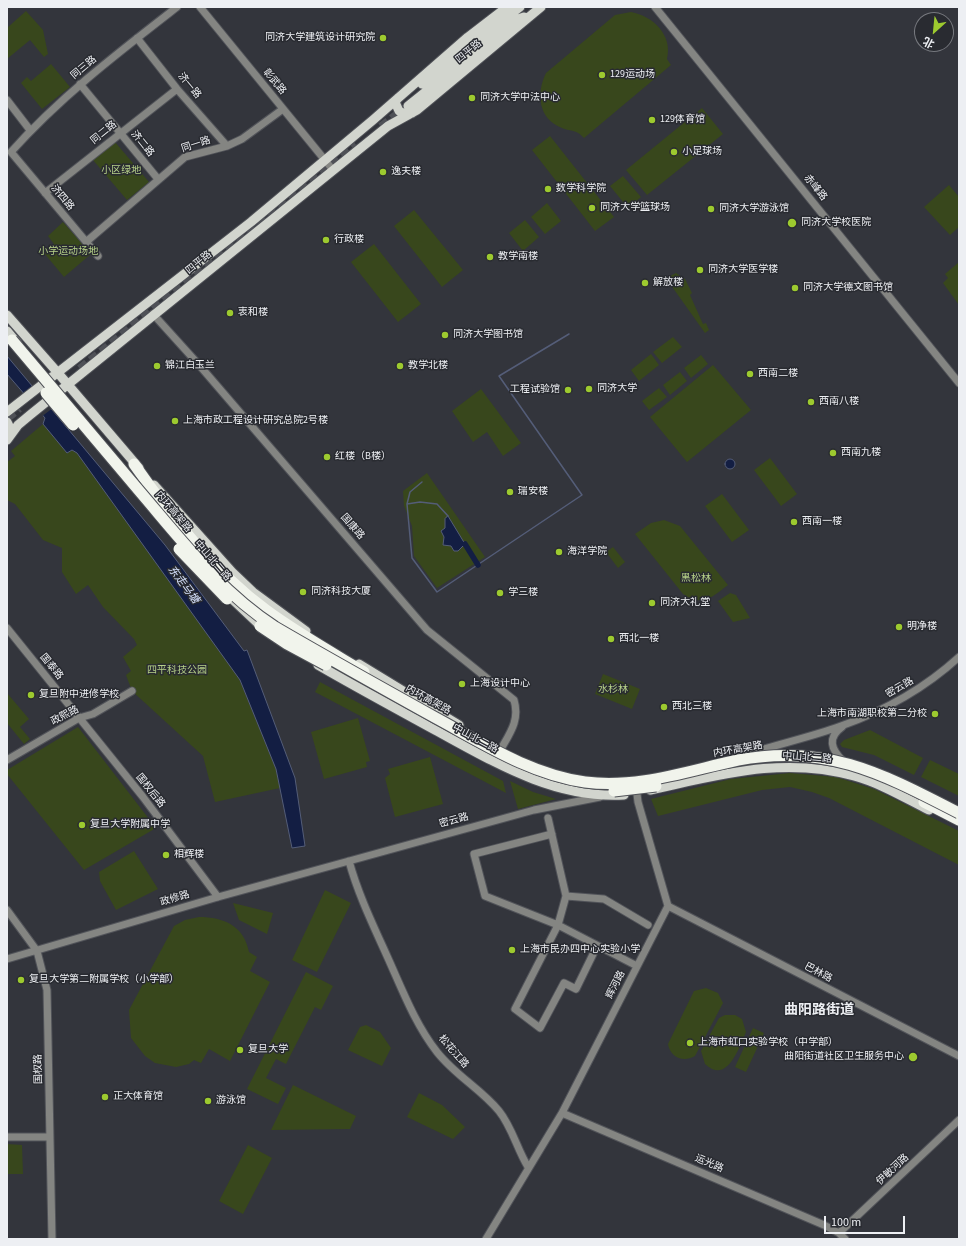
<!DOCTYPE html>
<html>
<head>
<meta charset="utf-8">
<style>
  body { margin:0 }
  #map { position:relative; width:966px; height:1246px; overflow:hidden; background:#33353c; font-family:"Source Sans 3","Noto Sans SC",sans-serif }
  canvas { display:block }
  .frame { position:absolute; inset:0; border:8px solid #edeff3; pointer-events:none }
  .north { position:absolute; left:914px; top:12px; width:40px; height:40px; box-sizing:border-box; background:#292b31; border:1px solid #77797f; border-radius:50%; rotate:207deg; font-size:11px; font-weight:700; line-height:16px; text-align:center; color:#edeff3 }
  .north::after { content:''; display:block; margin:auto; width:14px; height:18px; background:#9dca2f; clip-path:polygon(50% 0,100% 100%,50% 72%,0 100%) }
  .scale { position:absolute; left:824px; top:1216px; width:81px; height:18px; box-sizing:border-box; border:2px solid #edeff3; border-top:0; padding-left:5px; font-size:12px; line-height:14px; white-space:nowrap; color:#edeff3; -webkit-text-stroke:3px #292b31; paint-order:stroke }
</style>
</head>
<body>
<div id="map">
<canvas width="966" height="1246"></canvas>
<div class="frame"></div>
<div class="north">北</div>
<div class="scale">100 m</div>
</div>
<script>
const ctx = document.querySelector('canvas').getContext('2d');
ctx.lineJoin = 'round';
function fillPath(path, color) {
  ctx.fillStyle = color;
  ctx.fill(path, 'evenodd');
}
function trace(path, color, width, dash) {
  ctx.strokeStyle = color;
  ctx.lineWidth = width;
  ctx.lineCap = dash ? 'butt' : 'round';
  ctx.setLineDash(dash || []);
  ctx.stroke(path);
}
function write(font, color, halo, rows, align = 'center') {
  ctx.font = font + ' "Source Sans 3","Noto Sans SC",sans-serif';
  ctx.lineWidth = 3;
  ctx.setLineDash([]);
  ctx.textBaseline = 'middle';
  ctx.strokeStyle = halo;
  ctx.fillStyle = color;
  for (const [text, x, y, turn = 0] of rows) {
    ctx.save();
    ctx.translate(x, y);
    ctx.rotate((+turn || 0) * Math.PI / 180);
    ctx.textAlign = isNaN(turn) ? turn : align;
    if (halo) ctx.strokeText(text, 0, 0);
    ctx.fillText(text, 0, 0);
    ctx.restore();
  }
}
const green = new Path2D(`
  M26,11L43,30L48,54L44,57L30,40L7,59V28Z
  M631,12C653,16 673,35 667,59L671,65L584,138C576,129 572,132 562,128C538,119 536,93 546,73L615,15Z
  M51,64L70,87L42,109L21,83L27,77L31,81Z
  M702,108L723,134L647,195L626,170Z
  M550,136L614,217L595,231L532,150Z
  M115,142L149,182L127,200L93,160Z
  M623,176L641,197L628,208L610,186Z
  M949,185L959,197V227L950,235L924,207Z
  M547,203L561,221L545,234L531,217Z
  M414,210L463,270L442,287L394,226Z
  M525,220L539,237L523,251L509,233Z
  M63,222L91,254L64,277L44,253L54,244L48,236Z
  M374,244L421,304L398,322L351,262Z
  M959,262V305L943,283L948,278L945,274Z
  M676,273L685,279L692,293L690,295L703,324L706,323L709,330L705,333L668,281V277Z
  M673,337L682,347L662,363L653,352Z
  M651,354L659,365L639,381L631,370Z
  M701,355L708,364L691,378L684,368Z
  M713,365L751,410L687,462L650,417Z
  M680,372L687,381L670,395L663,385Z
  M659,388L667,397L649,410L642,401Z
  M481,389L521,443L503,456L487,432L473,442L452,411Z
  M43,424L67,452L72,450L77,453L237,674L276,769L280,788L215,802L203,756L132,691L126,675L131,671L123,657L137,645L134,639L103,607L88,585L76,594L62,572V548L43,540L15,504L7,500V462L15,456L11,451Z
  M770,458L797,494L781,506L754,470Z
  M427,473L485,557L437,588L414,556L412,526L404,506L403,491Z
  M722,494L749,530L732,542L705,506Z
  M664,520L680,526L728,585C711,598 703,607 683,594L635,534L651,523Z
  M613,547L625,562L618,568L606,552Z
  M730,593L736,595L750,618L733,622L718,601Z
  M603,674L640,689L632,709L595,694Z
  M320,682L503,781L506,793L315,692Z
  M7,693L29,719L20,727L30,739L24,744L7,723Z
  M358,718L370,761L366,762L367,767L324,779L311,732Z
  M78,727L156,828L84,870L7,774V770Z
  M870,730L923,758L914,775L874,755L842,747L840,744L844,740Z
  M430,757L443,804L395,817L385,778L390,774L388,769Z
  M930,760L959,774V796L921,777Z
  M790,773L836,777L874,789L959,831V865L829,798L812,792L790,787L762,790L658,816L651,799L731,779Z
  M510,781L533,792L556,799L518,809Z
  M134,851L158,889L116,910L100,881L99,872Z
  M325,890L351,903L317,972L292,960Z
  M233,903L273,913L267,934L239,920Z
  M199,917C224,917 244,926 249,952L257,957L250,971L270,982L230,1061L209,1049L201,1063L194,1060L189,1064L176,1067L155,1063L145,1056L131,1038L129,1010L174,926L185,920Z
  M306,972L333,986L321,1010L315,1007L286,1064L276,1059L266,1078L286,1088L278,1104L247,1089Z
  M706,988L718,993L723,1003L695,1056C683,1063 670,1057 668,1044L694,991Z
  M725,1015H735L742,1019L746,1032C739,1048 727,1085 705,1064L701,1051L719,1018Z
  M366,1025L380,1032L391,1048L382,1066L348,1050L360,1027Z
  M753,1028L764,1033L746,1072L735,1067Z
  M293,1085L356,1116L350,1129L271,1130Z
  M419,1093L442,1105L465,1127L453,1139L407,1117Z
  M7,1144L22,1145L23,1174H7Z
  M248,1145L272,1158L243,1214L219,1201Z`);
const water = new Path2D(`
  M7,356L165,545L244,651L247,650L295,778L305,846L292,848L276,769L240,680L77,453L72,450L67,453L43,424L45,418L7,374Z
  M725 464a5 5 0 1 1 10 0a5 5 0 1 1-10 0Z
  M448,516L465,544L458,551H454L451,546L443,545L444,537L441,531L445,528V519Z`);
const pier = new Path2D(`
  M35,386L53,408L41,417L23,395Z`);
const stream = new Path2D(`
  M422,482L410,492L407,504L412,558L437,592L582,495L499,376L569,334
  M407,504L420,502L437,504L448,516`);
const canal = new Path2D(`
  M465,544L478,565`);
const majorTunnel = new Path2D(`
  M381,127L406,108
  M80,369L357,146
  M7,418L19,408`);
const minor = new Path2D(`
  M200,7L333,170
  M655,7L959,383
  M137,38L177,89L227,146
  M80,84L158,179
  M7,100L30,130
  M45,193L177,89
  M86,242L185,157L227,146L242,139L283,109
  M98,256L11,152C60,97 119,52 177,7
  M153,314L200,366L427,630L514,700C520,720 510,733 501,749
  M7,628L143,797L218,897
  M842,727C827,738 831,749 843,761
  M741,756C774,745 808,738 841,726C884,711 925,688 959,657
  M7,760L79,718L93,714L132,691
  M548,818L566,896L558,925L637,966
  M552,834L474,854L485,896L558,925L515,1009L540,1028L564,983L576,989L597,946
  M349,861C358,894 373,925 387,956C402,989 415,1024 437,1052C456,1076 481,1089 499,1111C512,1127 517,1149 528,1167
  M566,896L604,899L648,925
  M668,906L959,1056
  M7,910L37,951L47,990L52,1239
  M7,959L218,897L349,861L534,810L600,797
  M562,1113L824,1225L839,1233L845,1239
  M7,1137H50
  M839,1233L959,1120
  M486,1239L562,1113L668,906L638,802L636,786`);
const major = new Path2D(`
  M422,84L520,7
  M398,98L395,102L399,111L403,113H412
  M408,106L515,20L524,17
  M7,315L58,373L139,468
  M7,331L17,343
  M7,412L251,222L373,120L468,37L507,7
  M7,422L9,426L7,434
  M7,440L18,425L30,415L388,126L417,110L541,7
  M154,485L232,572L253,592L306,631
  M231,598L265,630
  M359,664L459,725
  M318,665C356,687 395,708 435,730C494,762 554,799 624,795
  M650,790C720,775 783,756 854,776C880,783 905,798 929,810`);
const highway = new Path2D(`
  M134,464C171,517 214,571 266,610C297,633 331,652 364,672
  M924,802L959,820`);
const highwayBridge = new Path2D(`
  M12,340C55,391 98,442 141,493C182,541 221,592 275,627C328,658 382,688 436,718C484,744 530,774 585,782C637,789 687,771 738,760C827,743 883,774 959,813
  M46,393L73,425
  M179,549L227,599
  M260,626L287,644L326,665
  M614,791L656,786`);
const markers = [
  [383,38,4,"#9dca2f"],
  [602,75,4,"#9dca2f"],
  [472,98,4,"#9dca2f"],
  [652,120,4,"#9dca2f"],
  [674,152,4,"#9dca2f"],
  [383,172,4,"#9dca2f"],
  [548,189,4,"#9dca2f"],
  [592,208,4,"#9dca2f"],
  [711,209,4,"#9dca2f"],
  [792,223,5,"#9dca2f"],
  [326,240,4,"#9dca2f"],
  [490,257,4,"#9dca2f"],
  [700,270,4,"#9dca2f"],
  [645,283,4,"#9dca2f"],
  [795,288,4,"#9dca2f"],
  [230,313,4,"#9dca2f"],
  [445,335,4,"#9dca2f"],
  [157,366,4,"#9dca2f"],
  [400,366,4,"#9dca2f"],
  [750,374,4,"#9dca2f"],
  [589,389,4,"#9dca2f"],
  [568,390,4,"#9dca2f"],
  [811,402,4,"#9dca2f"],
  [175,421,4,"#9dca2f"],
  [833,453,4,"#9dca2f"],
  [327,457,4,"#9dca2f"],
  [510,492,4,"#9dca2f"],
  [794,522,4,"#9dca2f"],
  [559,552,4,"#9dca2f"],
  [303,592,4,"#9dca2f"],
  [500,593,4,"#9dca2f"],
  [652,603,4,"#9dca2f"],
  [899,627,4,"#9dca2f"],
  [611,639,4,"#9dca2f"],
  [462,684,4,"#9dca2f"],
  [31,695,4,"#9dca2f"],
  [664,707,4,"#9dca2f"],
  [935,714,4,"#9dca2f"],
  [82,825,4,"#9dca2f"],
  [166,855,4,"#9dca2f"],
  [512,950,4,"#9dca2f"],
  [21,980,4,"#9dca2f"],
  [690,1043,4,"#9dca2f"],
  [240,1050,4,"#9dca2f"],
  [913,1057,5,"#9dca2f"],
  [105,1097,4,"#9dca2f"],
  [208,1101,4,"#9dca2f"]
];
const poiNames = [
  ["同济大学建筑设计研究院",375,38,"right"],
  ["129运动场",610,75],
  ["同济大学中法中心",480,98],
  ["129体育馆",660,120],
  ["小足球场",682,152],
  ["逸夫楼",391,172],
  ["数学科学院",556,189],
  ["同济大学篮球场",600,208],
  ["同济大学游泳馆",719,209],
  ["同济大学校医院",801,223],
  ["行政楼",334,240],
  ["教学南楼",498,257],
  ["同济大学医学楼",708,270],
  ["解放楼",653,283],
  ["同济大学德文图书馆",803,288],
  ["衷和楼",238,313],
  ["同济大学图书馆",453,335],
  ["锦江白玉兰",165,366],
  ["教学北楼",408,366],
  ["西南二楼",758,374],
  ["同济大学",597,389],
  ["工程试验馆",560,390,"right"],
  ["西南八楼",819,402],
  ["上海市政工程设计研究总院2号楼",183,421],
  ["西南九楼",841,453],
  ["红楼（B楼）",335,457],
  ["瑞安楼",518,492],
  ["西南一楼",802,522],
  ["海洋学院",567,552],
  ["同济科技大厦",311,592],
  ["学三楼",508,593],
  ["同济大礼堂",660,603],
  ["明净楼",907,627],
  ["西北一楼",619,639],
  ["上海设计中心",470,684],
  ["复旦附中进修学校",39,695],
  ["西北三楼",672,707],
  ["上海市南湖职校第二分校",927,714,"right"],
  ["复旦大学附属中学",90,825],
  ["相辉楼",174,855],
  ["上海市民办四中心实验小学",520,950],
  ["复旦大学第二附属学校（小学部）",29,980],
  ["上海市虹口实验学校（中学部）",698,1043],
  ["复旦大学",248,1050],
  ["曲阳街道社区卫生服务中心",904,1057,"right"],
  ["正大体育馆",113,1097],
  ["游泳馆",216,1101]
];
const streetNames = [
  ["四平路",469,52,-39],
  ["同三路",84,68,-40],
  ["彰武路",274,82,50],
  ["济一路",189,86,50],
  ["同二路",104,133,-39],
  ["济二路",142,144,51],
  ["同一路",196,145,-18],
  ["赤峰路",815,188,51],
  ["济四路",62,198,50],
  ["四平路",199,263,-39],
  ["内环高架路",173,512,50],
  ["国康路",352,527,49],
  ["中山北二路",212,561,49],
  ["国泰路",51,667,51],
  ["密云路",900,688,-30],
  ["内环高架路",428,700,29],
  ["政熙路",65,716,-27],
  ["中山北二路",475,739,28],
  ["内环高架路",738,750,-10],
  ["中山北二路",807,758,4],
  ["国权后路",150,791,51],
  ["密云路",454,821,-15],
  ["政修路",175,899,-17],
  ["巴林路",818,973,28],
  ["辉河路",616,985,-63],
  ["松花江路",453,1052,49],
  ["国权路",39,1069,-91],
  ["运光路",709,1164,23],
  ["伊敏河路",893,1170,-43]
];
const parkNames = [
  ["小区绿地",121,171],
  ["小学运动场地",68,252],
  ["黑松林",696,579],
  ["四平科技公园",177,671],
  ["水杉林",613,690]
];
const waterNames = [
  ["东走马塘",183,585,53]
];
const districtNames = [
  ["曲阳路街道",819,1011]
];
fillPath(green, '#38471c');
fillPath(water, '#131e43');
trace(water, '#545d78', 1);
fillPath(pier, '#33353c');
trace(stream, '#545d78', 1.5);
trace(canal, '#131e43', 5.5);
trace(majorTunnel, '#4f5157', 9, [9, 4.5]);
trace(minor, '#515359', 9);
trace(major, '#515359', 11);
trace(highway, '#515359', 13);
trace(minor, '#848582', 7);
trace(major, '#d2d5ce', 9);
trace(highway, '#f1f4ec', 11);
trace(highwayBridge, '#515359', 13, []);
trace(highwayBridge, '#f1f4ec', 11);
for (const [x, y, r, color] of markers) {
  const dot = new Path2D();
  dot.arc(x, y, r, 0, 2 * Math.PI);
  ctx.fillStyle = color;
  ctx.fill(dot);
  trace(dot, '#292b31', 1.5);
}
write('10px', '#edeff3', '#292b31', poiNames, 'left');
write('10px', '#edeff3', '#292b31', streetNames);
write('10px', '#b6d188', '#292b31', parkNames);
write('italic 11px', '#d6e2fe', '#292b31', waterNames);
write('bold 14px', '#edeff3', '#292b31', districtNames);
</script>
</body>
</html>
